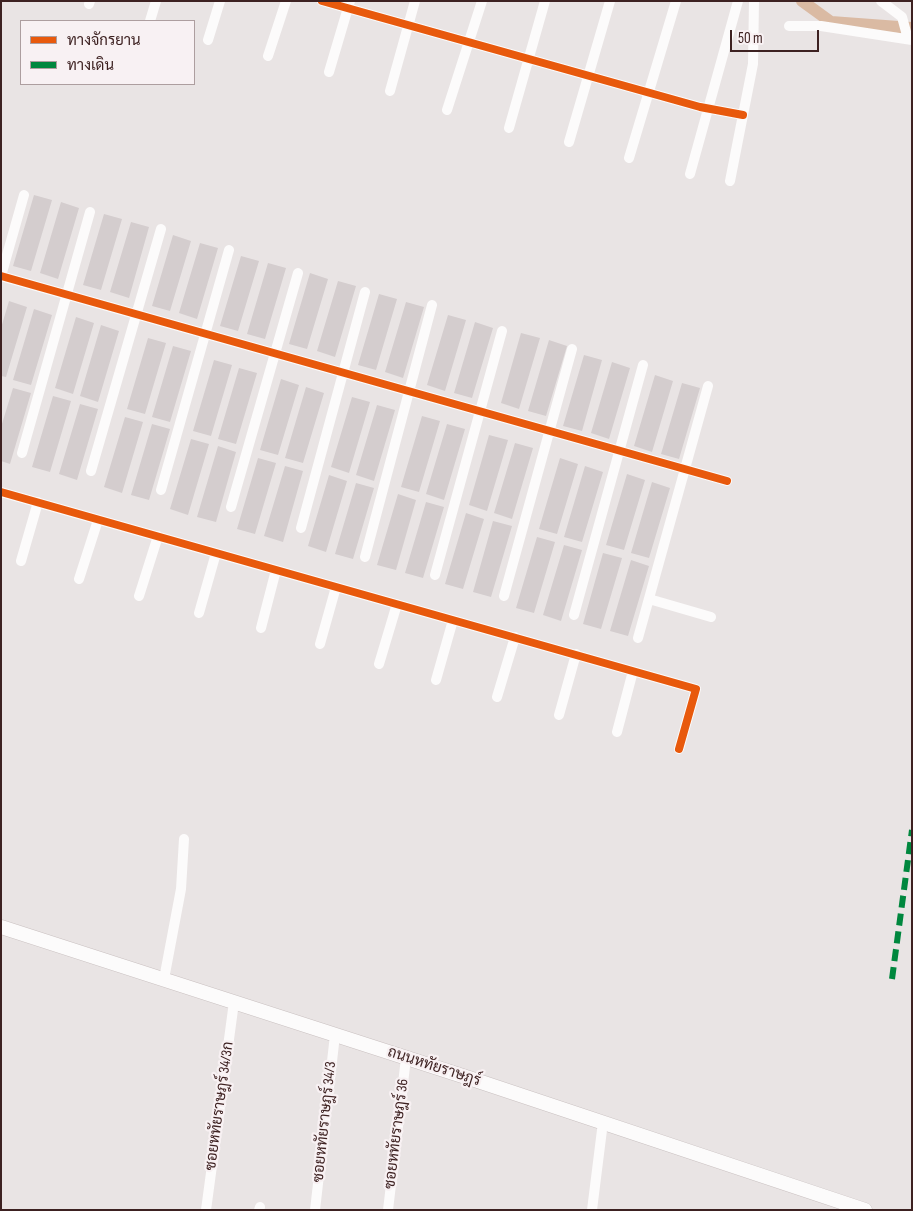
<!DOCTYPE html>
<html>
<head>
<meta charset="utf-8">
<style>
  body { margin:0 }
  #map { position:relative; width:913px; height:1211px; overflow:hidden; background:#e9e4e4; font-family:"Sofia Sans Condensed",Sarabun,sans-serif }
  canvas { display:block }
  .frame { position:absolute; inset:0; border:2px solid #3d2121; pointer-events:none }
  .legend { position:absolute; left:20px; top:20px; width:175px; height:65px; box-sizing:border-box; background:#f8f1f3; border:1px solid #ad9e9f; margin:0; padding:6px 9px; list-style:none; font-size:15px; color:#3d2121 }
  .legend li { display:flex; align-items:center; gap:10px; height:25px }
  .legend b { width:25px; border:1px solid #ad9e9f }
  .scale { position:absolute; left:730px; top:30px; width:89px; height:22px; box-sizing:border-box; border:2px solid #3d2121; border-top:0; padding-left:6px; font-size:15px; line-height:18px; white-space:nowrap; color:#3d2121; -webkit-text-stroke:4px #f8f1f3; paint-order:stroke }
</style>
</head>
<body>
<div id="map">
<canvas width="913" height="1211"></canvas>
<div class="frame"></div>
<ul class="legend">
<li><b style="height:6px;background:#e8590c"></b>ทางจักรยาน</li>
<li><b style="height:6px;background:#00873e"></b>ทางเดิน</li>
</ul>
<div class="scale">50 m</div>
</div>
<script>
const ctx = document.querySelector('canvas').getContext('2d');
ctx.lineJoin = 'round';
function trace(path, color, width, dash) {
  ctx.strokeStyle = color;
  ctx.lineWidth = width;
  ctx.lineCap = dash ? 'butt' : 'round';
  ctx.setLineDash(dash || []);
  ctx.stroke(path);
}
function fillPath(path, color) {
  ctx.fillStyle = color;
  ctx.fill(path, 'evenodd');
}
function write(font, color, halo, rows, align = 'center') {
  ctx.font = font + ' "Sofia Sans Condensed",Sarabun,sans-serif';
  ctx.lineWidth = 4.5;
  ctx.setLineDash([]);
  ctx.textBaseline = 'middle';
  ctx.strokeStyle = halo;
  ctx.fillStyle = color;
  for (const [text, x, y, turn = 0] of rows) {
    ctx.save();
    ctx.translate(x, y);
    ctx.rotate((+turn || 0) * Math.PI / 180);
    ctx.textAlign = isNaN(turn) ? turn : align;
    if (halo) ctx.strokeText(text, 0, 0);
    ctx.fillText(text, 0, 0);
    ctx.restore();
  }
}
const canal = new Path2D(`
  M802,1L831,22L912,28`);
const building = new Path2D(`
  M34,195L52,200L31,271L13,266Z
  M61,202L79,208L58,279L40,273Z
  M104,214L122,219L101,290L83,285Z
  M131,222L149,227L129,298L110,292Z
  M173,235L191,241L170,311L152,306Z
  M200,243L218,248L197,319L179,313Z
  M241,256L259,261L238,331L220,326Z
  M268,263L286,268L265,339L247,334Z
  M310,273L328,279L307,349L289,344Z
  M338,281L356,286L335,357L317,351Z
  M379,294L397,299L376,370L358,365Z
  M9,301L27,307L6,377L1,376V328Z
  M406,302L424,307L403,378L385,372Z
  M34,309L52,315L31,385L13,380Z
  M448,315L466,320L445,391L427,385Z
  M76,317L94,323L73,394L55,388Z
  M475,322L493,328L472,398L454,393Z
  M101,325L119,331L98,402L80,396Z
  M521,333L540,338L519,409L501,403Z
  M148,338L166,343L145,414L127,409Z
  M549,340L567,346L546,416L528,411Z
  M173,346L191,351L170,422L152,417Z
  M584,355L602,360L582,431L563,426Z
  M214,360L232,365L211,436L193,431Z
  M612,362L630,368L609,439L591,433Z
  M239,368L257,373L236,444L218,439Z
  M655,375L673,381L652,452L634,446Z
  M281,379L299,385L278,455L260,450Z
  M682,383L700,388L679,459L661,454Z
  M306,387L324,393L303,463L285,458Z
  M13,388L31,393L10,464L1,461V427Z
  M53,396L71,401L50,472L32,467Z
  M352,397L370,402L349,473L331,467Z
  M80,404L98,409L77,480L59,474Z
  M377,405L395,410L374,481L356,475Z
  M422,416L440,421L419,492L401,487Z
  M125,417L143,422L122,493L104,487Z
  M152,424L170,429L149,500L131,495Z
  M447,424L465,429L444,500L426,494Z
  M489,435L508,440L487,511L469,505Z
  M191,439L209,444L188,515L170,509Z
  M515,443L533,448L512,519L494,513Z
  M218,446L236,452L216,522L197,517Z
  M258,458L276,463L255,534L237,529Z
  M560,458L578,464L557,534L539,529Z
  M285,466L303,471L283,542L264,536Z
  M585,466L603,472L582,542L564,537Z
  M627,474L645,480L624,550L606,545Z
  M329,475L347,481L326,552L308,546Z
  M652,482L670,488L649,558L631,553Z
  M356,483L374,488L353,559L335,554Z
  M398,494L416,500L396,570L377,565Z
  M426,502L444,507L423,578L405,573Z
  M466,513L484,519L463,589L445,584Z
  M493,521L512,526L491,597L473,592Z
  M537,537L555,542L534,613L516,608Z
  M564,545L582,550L561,621L543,615Z
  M603,553L622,558L601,629L583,624Z
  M631,560L649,566L628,636L610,631Z`);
const minor = new Path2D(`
  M322,1L700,107L743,115
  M881,1L902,17L908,39
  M89,4L90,1
  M150,21L156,1
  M789,26H821L912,40
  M208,40L220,1
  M268,56L286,1
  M329,72L350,1
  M390,91L415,1
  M447,110L482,1
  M509,128L545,1
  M569,142L610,1
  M629,158L676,1
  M690,174L738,1
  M730,181L753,64L754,1
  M1,276L727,481
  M1,276L24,195
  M22,453L90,212
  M91,471L161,229
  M161,490L229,250
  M1,492L696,689L679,749
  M231,507L298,273
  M301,528L365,292
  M365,557L432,305
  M21,561L38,502
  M435,575L502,331
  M79,579L98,520
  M139,596L158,536
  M504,596L572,349
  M649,599L711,617
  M199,613L216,553
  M574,615L643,365
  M261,628L276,570
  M638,638L708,386
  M320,644L336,587
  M379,664L397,604
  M436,680L453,620
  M497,697L515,637
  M559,715L576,654
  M617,732L633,671
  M164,979L181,889L184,839
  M206,1210L234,1002
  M259,1210L260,1207
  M315,1210L335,1035
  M388,1210L406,1058
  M592,1210L603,1122`);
const secondary = new Path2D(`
  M1,927L475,1080L865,1210`);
const quiet = new Path2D(`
  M892,979L912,830`);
const cycleway = new Path2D(`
  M322,1L700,107L743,115
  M1,276L727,481
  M1,492L696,689L679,749`);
const streetNames = [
  ["ถนนหทัยราษฎร์",434,1067,18],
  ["ซอยหทัยราษฎร์ 34/3ก",220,1106,-82],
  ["ซอยหทัยราษฎร์ 34/3",325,1122,-84],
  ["ซอยหทัยราษฎร์ 36",397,1134,-83]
];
trace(canal, '#dabaa3', 12);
fillPath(building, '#d4cdce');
trace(secondary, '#c9c0c0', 15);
trace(minor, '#fcfbfb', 10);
trace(secondary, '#fcfbfb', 14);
trace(quiet, '#00873e', 6, [12, 6]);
trace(cycleway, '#e8590c', 8);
write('15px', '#3d2121', '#f8f1f3', streetNames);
</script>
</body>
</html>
